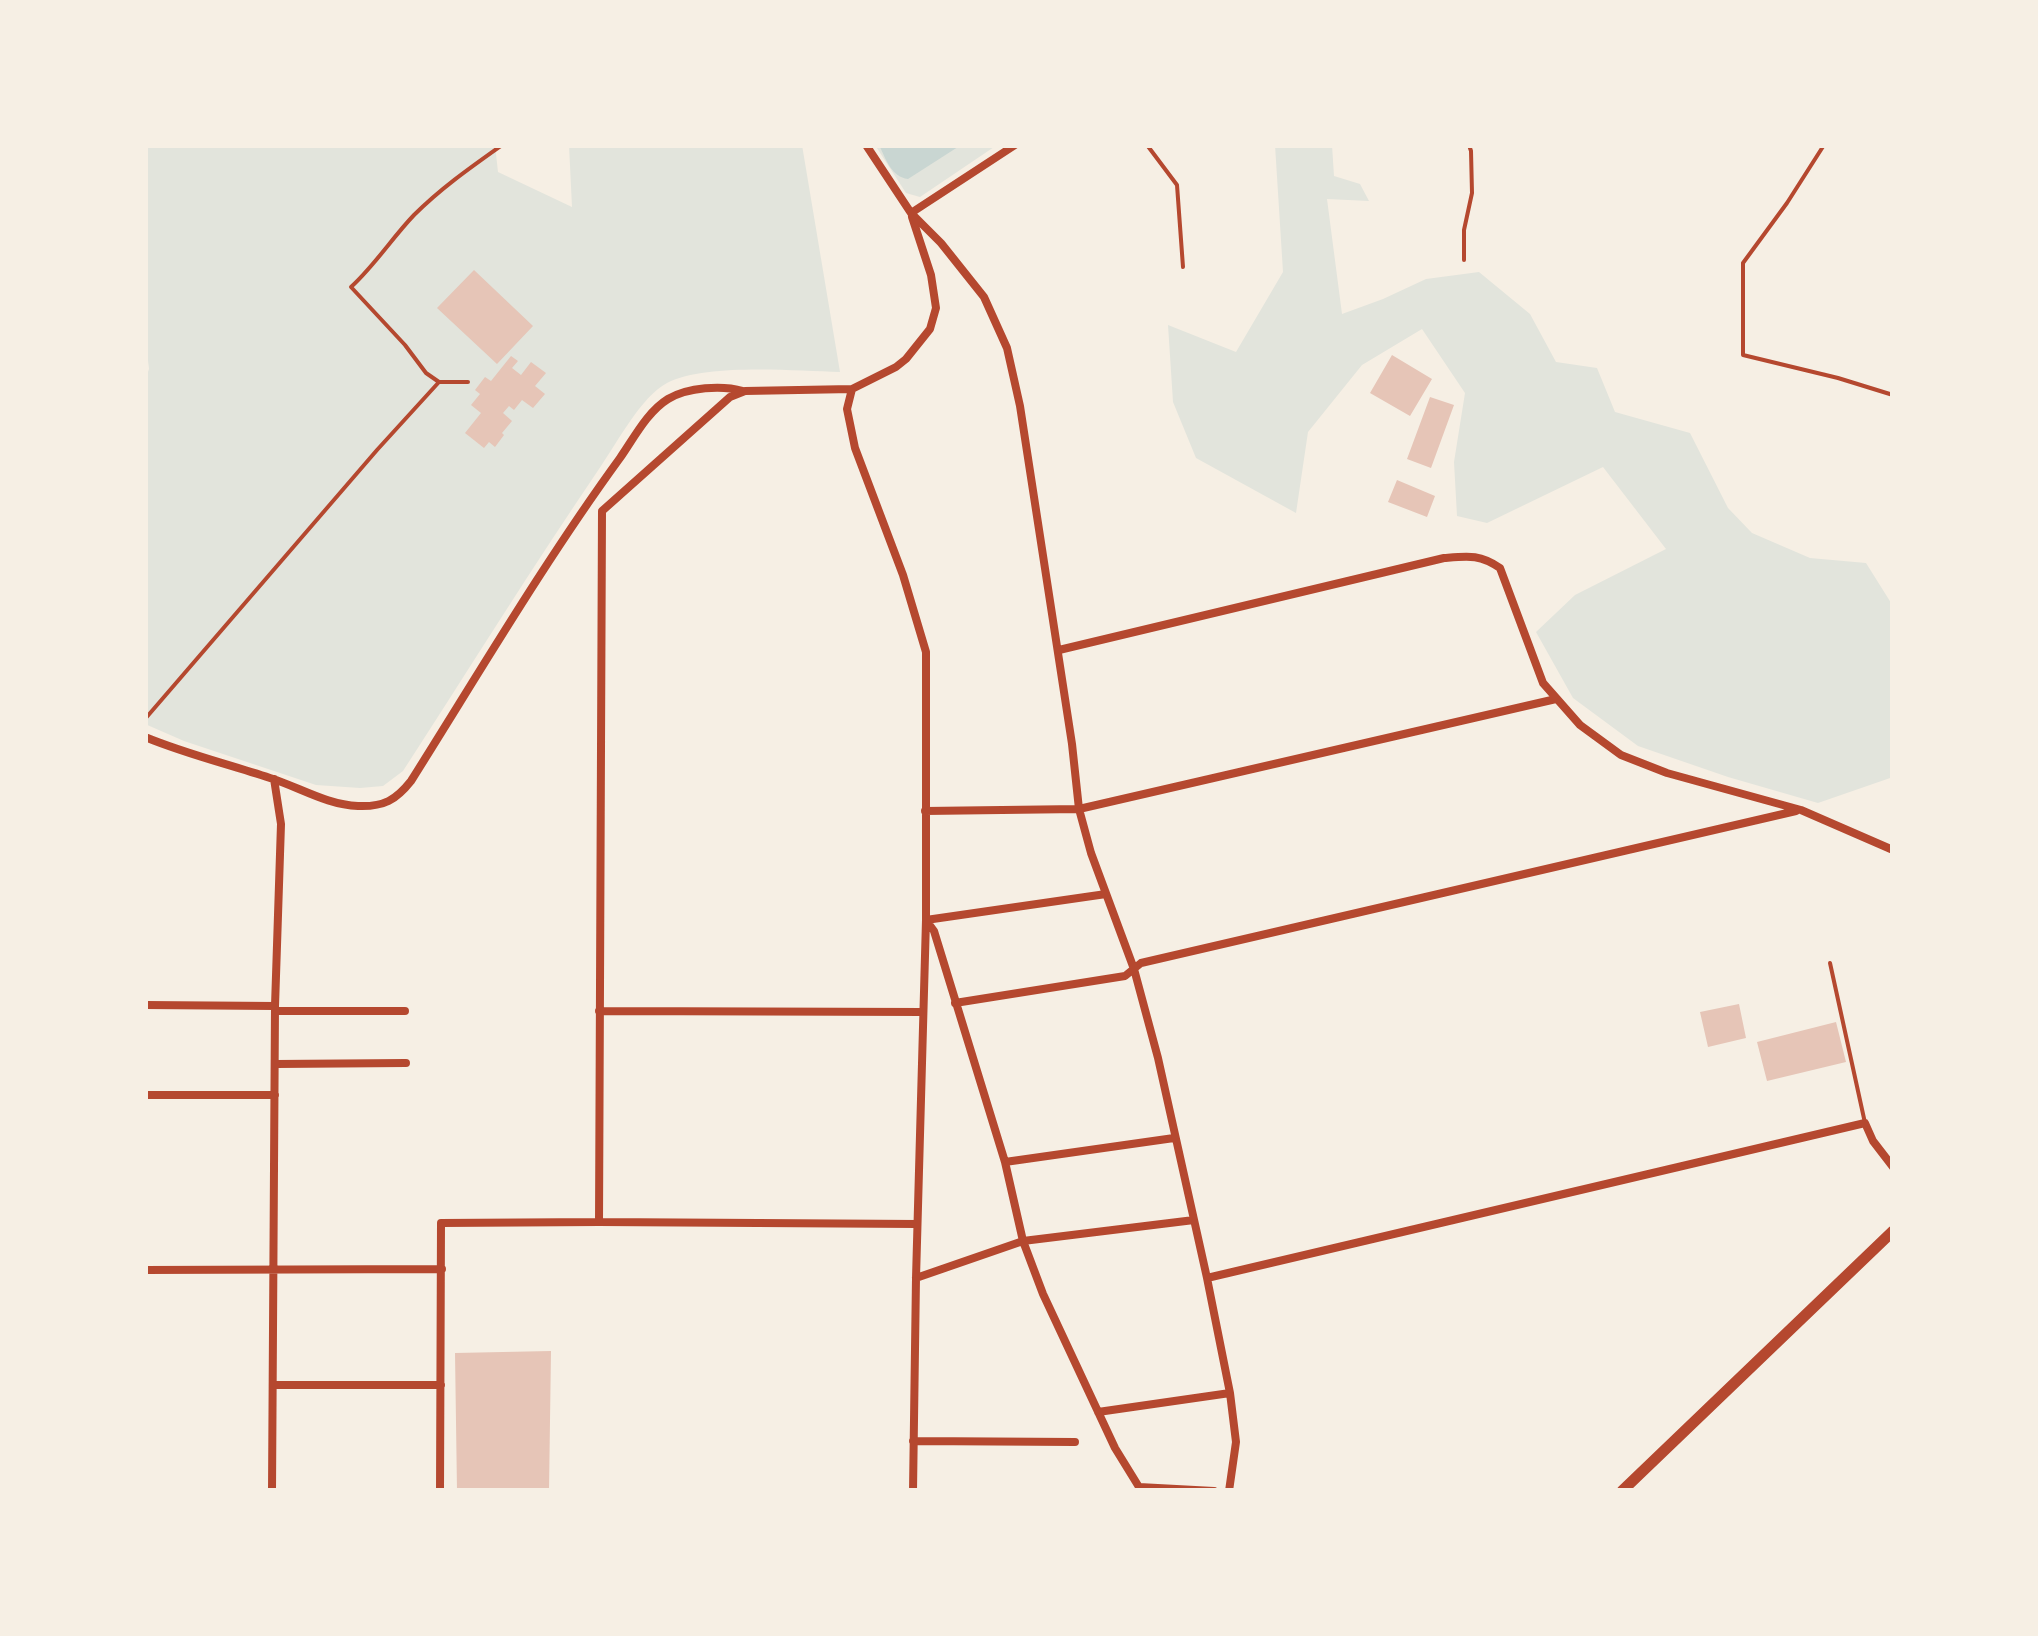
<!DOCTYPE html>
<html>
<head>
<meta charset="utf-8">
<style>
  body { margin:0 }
  #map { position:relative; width:2038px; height:1636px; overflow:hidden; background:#f6efe4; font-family:Barlow,sans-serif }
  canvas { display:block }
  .frame { position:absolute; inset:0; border:148px solid #f6efe4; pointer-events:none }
</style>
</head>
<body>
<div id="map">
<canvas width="2038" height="1636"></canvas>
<div class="frame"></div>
</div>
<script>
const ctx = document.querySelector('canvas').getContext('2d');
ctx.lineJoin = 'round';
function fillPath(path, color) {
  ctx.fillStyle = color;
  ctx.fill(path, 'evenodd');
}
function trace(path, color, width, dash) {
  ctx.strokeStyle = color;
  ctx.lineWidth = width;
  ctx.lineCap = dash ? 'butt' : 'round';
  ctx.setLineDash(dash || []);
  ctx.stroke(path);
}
const green = new Path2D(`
  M145,145H495L498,172L572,207L569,145H802L840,372C794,371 706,363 667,383C641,397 618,441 601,466C533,566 469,669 403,771L383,786L360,788L316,785L184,741L145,724V380L149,369L145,336Z
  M875,145H997L920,197L906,193Z
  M1275,145H1332L1334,176L1360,184L1369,201L1327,199L1342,314L1383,299L1426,279L1479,272L1530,314L1556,362L1597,368L1615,412L1690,433L1728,508L1752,533L1810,558L1866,563L1893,606V777L1818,803L1728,777L1638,746L1573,698L1536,632L1575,595L1666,549L1603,467L1487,523L1457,516L1454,462L1465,393L1422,329L1362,365L1308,432L1296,513L1196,458L1173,402L1168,325L1236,352L1283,272Z`);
const water = new Path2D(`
  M882,145H961L908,179C892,177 886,160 880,147Z`);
const building = new Path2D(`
  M474,270L533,326L497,364L437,308Z
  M1392,355L1432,379L1410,416L1370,393Z
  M511,356L518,361L512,368L521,375L531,362L546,373L535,386L545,394L533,408L522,400L514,410L509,406L503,413L512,421L502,433L504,435L495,447L489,442L484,448L465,433L481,413L471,405L480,394L475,390L485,377L491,381Z
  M1430,397L1454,405L1431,468L1407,459Z
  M1397,480L1435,496L1427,517L1388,502Z
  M1739,1004L1746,1038L1708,1047L1700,1012Z
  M1836,1022L1846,1062L1767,1081L1757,1042Z
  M551,1351L549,1491H457L455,1353Z`);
const service = new Path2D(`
  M1147,145L1177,185L1183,267
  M1824,145L1787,203L1743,263V355L1838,378L1893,395
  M1464,260V230L1472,193L1471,151L1469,145
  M468,382H439L426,373L405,345L351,287C375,265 392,238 414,215C441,188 471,167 502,145
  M145,719L377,450L439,382
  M1830,963L1865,1123`);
const minor = new Path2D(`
  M866,145L911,213L941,243L984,297L1007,348L1020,406L1072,744L1079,809L1091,853L1134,969L1158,1058L1207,1278L1230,1393L1236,1442L1229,1491
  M911,213L1015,145
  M852,389L847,409L855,448L903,575L926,652V920L916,1278L913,1491
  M1059,650L1444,558C1468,556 1480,554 1500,568L1543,683L1580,725L1621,755L1667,773L1801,810L1893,850
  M145,737C186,754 228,764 270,778C299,787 327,805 358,806C384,807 396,800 411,781C479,673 545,561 620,458C634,438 647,412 668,399C688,387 722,385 743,391
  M925,811L1079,809L1556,699
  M1106,894L926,920L934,931L1005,1162L1023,1241L1043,1294L1115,1448L1139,1487L1214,1491
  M955,1003L1125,976L1141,963L1796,811
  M145,1005L275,1006
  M275,1011H405
  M599,1011L923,1012
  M276,1064L406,1063
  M145,1095H275
  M1005,1162L1174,1138
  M599,1222L602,511L730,397L745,391L852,389L896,367L906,359L930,329L936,308L931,275L912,217
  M145,1270L442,1269
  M916,1278L1023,1241L1194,1220
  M1207,1278L1865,1123L1873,1141L1893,1167
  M273,1385H441
  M1098,1412L1230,1393
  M913,1441L1075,1442
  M272,1491L275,1006L281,824L274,779
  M440,1491L441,1223L599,1222L917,1224`);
const secondary = new Path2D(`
  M1622,1491L1893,1231`);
fillPath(green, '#e2e4dc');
fillPath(water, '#c9d6d2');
fillPath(building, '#e6c5b7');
trace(service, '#b5482f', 4);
trace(minor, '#b5482f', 8);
trace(secondary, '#b5482f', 11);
</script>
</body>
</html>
